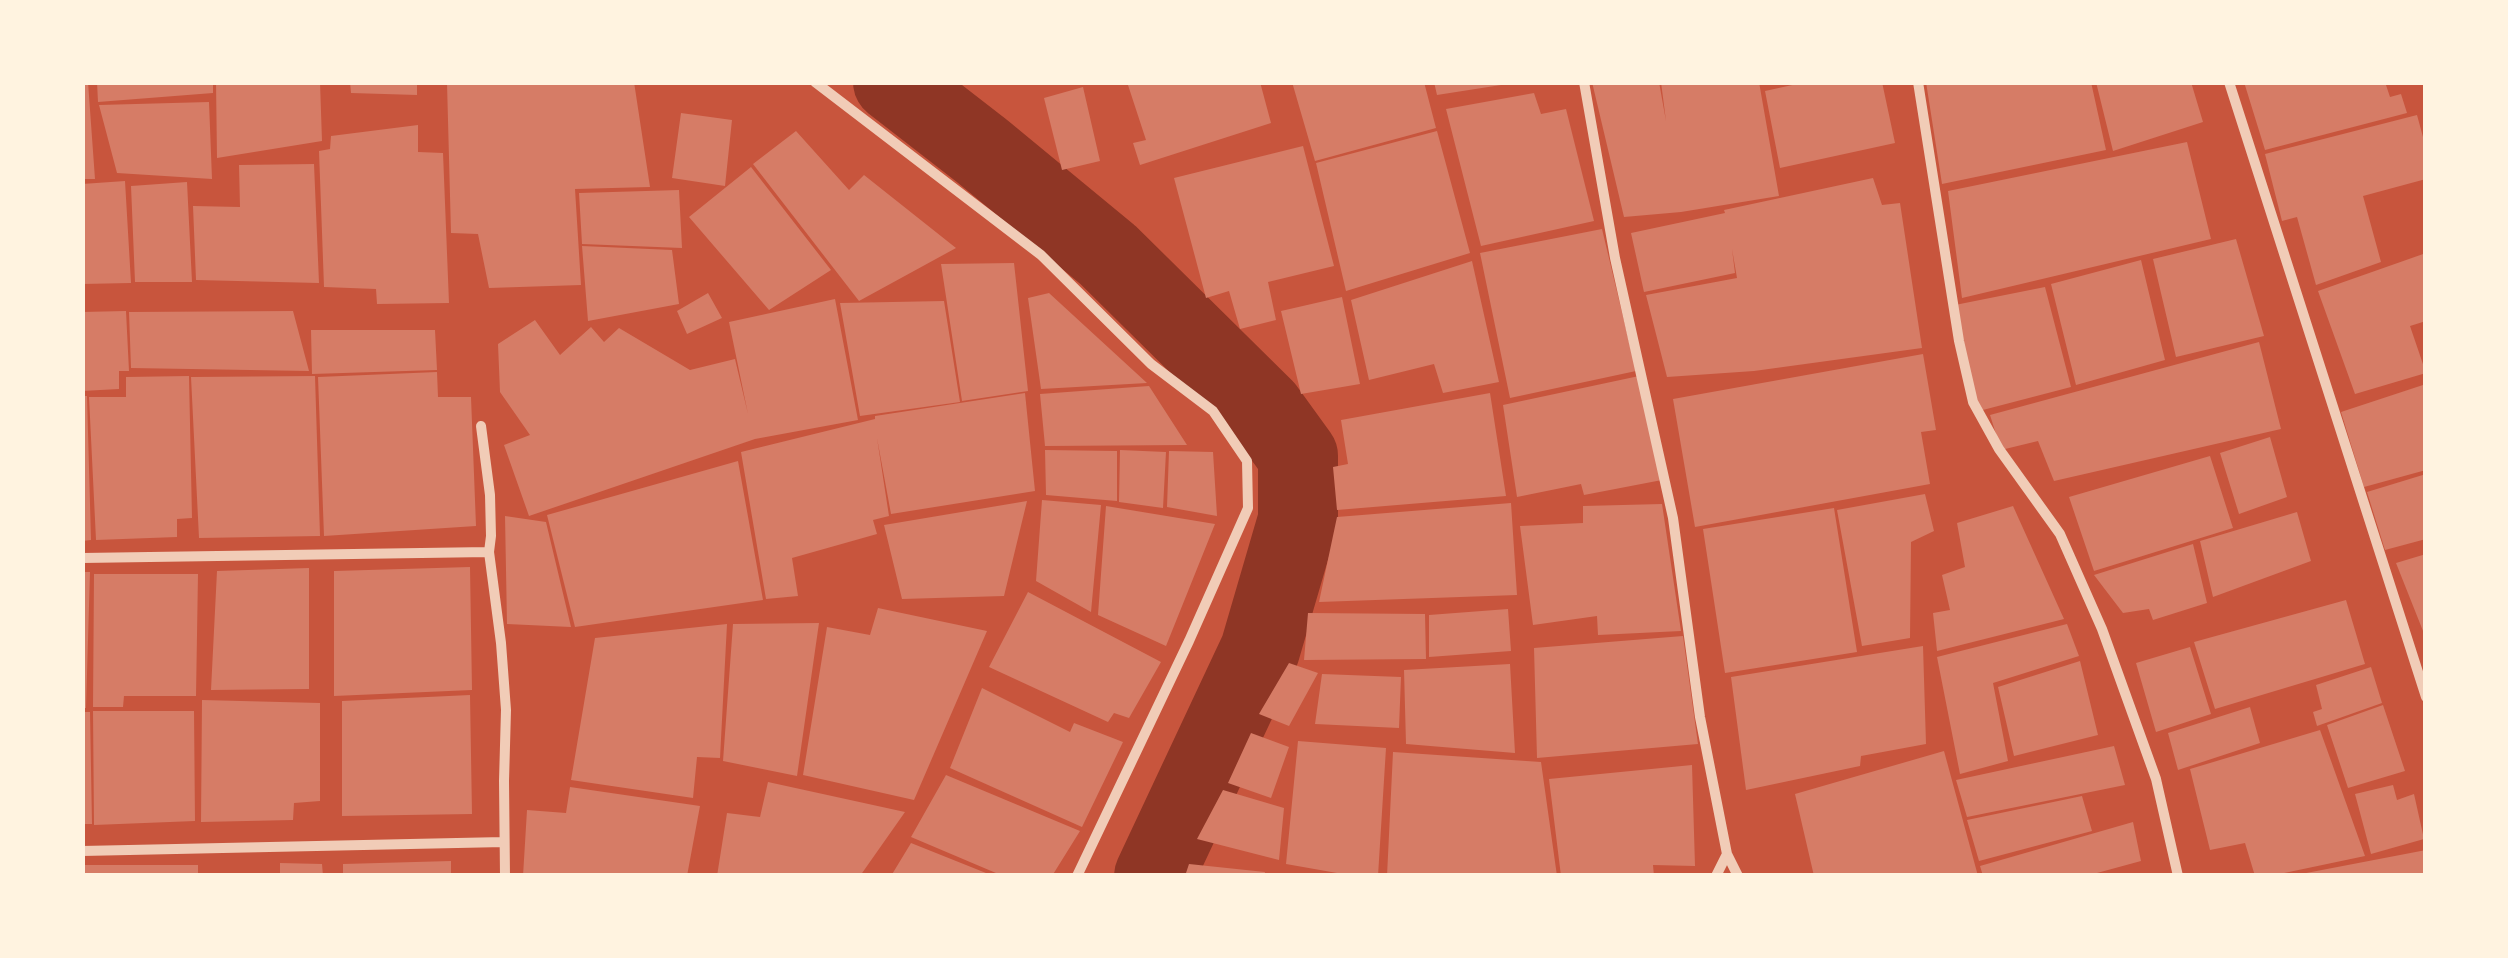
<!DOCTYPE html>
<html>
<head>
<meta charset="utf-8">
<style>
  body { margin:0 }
  #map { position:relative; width:2508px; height:958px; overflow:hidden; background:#c8553d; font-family:"Noto Serif",serif }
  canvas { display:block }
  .frame { position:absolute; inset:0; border:85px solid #fff3e0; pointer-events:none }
</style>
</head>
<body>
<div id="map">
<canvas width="2508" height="958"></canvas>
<div class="frame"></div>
</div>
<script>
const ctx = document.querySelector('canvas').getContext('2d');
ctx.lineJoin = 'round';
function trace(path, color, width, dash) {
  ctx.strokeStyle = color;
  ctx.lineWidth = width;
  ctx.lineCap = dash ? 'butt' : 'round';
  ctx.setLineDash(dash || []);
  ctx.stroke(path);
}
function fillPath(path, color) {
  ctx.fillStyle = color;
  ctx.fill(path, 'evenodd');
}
const canal = new Path2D(`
  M893,82L982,151L1108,255L1264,409L1298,456V520L1260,650L1154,876`);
const building = new Path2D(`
  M82,82H88L95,179H82Z
  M97,82H213V93L98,102Z
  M216,82H320L322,141L217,158Z
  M350,82H417V95L351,93Z
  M634,82L650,187L575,189L581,285L489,288L478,234L451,233L447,83Z
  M1127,82H1260L1271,123L1140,165L1133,143L1146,140Z
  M1292,82H1424L1436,128L1315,161Z
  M1434,82H1501V85L1437,95Z
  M1592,82H1659L1666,121L1661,82H1759L1779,196L1681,212L1624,217Z
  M1806,82H1882L1895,143L1780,168L1765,91Z
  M1926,82H2091L2106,150L1942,184Z
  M2096,82H2191L2203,122L2113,151Z
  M2244,82H2385L2390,97L2401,94L2407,113L2265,150Z
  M1083,87L1100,161L1062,170L1044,98Z
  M1534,93L1541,114L1566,109L1594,221L1481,246L1446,109Z
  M209,102L212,179L117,173L99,105Z
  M681,113L732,120L725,186L672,178Z
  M2417,115L2426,148V179L2363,196L2381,262L2316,285L2297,217L2282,221L2265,154Z
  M418,125V152L443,153L449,303L377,304L376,289L324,287L319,151L330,149L331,136Z
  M796,131L849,190L864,175L956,248L859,301L753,164Z
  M1437,131L1470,253L1346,291L1316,163Z
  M2187,142L2211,239L1962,298L1948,191Z
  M1303,146L1334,266L1268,282L1276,320L1240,329L1229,291L1206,298L1174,178Z
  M314,164L319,283L196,280L193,206L240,207L239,165Z
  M751,167L831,270L769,310L689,217Z
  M1873,178L1882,205L1900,203L1922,348L1754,371L1667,377L1646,295L1737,278L1732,249L1735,273L1644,292L1631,233L1725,213L1724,210Z
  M125,181L131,283L82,284V184Z
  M187,182L192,282H135L131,186Z
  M679,190L682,248L582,244L579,193Z
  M1602,229L1636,371L1510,398L1480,253Z
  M2236,239L2264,336L2176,357L2153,259Z
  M582,246L672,250L679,304L588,321Z
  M2426,253V321L2410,326L2426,373L2355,394L2318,291Z
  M2141,260L2165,360L2076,385L2051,284Z
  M1472,261L1499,382L1443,393L1434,364L1369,380L1351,300Z
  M1014,263L1028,391L962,401L941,264Z
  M2045,287L2071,387L1979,411L1955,305Z
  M708,293L722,318L687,334L677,311Z
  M1049,293L1147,383L1041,389L1028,298Z
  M1342,297L1360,384L1301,394L1281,311Z
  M835,299L858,420L755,439L529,516L504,445L530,435L500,392L498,344L535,320L560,355L591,327L604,342L619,328L690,370L735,359L748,414L729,322Z
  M944,301L960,402L860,416L840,303Z
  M126,311L129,371H119V389L82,391V312Z
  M293,311L309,371L131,368L129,312Z
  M311,330H435L437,370L312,374Z
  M2259,342L2281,429L2054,481L2038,441L2001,450L1990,415Z
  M1923,354L1936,430L1921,432L1930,484L1695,527L1673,399Z
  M437,372L438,397H471L476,526L324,536L318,377Z
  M189,376L192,518L177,519V537L96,540L89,397H126V377Z
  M315,376L320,536L199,538L191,377Z
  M1639,376L1662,480L1584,495L1581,484L1517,497L1503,405Z
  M2426,384V470L2364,487L2341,412Z
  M1149,386L1187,445L1045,446L1040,394Z
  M1025,393L1035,491L891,514L877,438L889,516L873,520L877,534L792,558L798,596L766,599L741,452L875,419V416Z
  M1490,393L1506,496L1337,510L1333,467L1348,464L1341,420Z
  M82,396H87L91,540L82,541Z
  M2270,437L2287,497L2239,514L2220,453Z
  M1045,450L1117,451V501L1046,495Z
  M1120,450L1166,452L1163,508L1119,502Z
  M1169,451L1213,452L1217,516L1167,507Z
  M2210,456L2233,528L2094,571L2069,497Z
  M738,461L763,600L575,627L547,515Z
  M2426,474V539L2385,550L2367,492Z
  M1925,494L1934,531L1911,542L1910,638L1862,646L1837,510Z
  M1042,500L1101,505L1091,612L1036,581Z
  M1027,501L1004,596L902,599L884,525Z
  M1511,503L1517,595L1319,602L1337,517Z
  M1662,504L1681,631L1598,635L1597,616L1533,625L1520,526L1583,523V506Z
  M1106,506L1215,524L1166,646L1098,615Z
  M2013,506L2064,619L1937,651L1933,613L1950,610L1942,575L1965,567L1957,523Z
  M1834,508L1857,652L1725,673L1703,529Z
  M2297,512L2311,561L2213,597L2200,541Z
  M505,516L546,522L571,627L507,624Z
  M2193,544L2207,603L2153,620L2149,609L2123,613L2094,575Z
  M2426,554V636H2425L2396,563Z
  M470,567L472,690L334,696V571Z
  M309,568V689L211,690L217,571Z
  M82,572H90L86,708H82Z
  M94,574H198L196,696H124L123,707H93Z
  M1028,592L1161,662L1129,718L1114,713L1108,722L989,667Z
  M2346,600L2365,664L2215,709L2194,642Z
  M878,608L987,631L914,800L803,775L827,627L870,635Z
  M1508,609L1511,651L1429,657V615Z
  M1308,613L1425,614L1426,659L1304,660Z
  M819,623L797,776L723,761L733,624Z
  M727,624L720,758L697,757L693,798L571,780L595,638Z
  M2067,624L2079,656L1993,683L2008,761L1960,774L1937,657Z
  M1683,636L1698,744L1537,758L1534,648Z
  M1923,646L1926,744L1861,756L1860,766L1746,790L1731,677Z
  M2190,647L2211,714L2156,732L2136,663Z
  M2080,661L2098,735L2014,756L1998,687Z
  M1289,663L1318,673L1289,726L1259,714Z
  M1510,664L1515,753L1406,744L1404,670Z
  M2371,667L2382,703L2317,726L2313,712L2322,709L2316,685Z
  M1322,674L1401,677L1399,728L1315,724Z
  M982,688L1070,732L1074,723L1123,742L1082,827L950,768Z
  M470,695L472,814L342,816V701Z
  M202,700L320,703V801L294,803L293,820L201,822Z
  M2383,705L2405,771L2348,788L2327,725Z
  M2250,707L2260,743L2178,770L2168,733Z
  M93,711H194L195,821L94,825Z
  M82,712H90L92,824H82Z
  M2320,730L2365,856L2270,876H2255L2245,843L2210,850L2190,769Z
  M1251,733L1289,747L1271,798L1228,783Z
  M1298,741L1386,748L1378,876H1354L1286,864Z
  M2114,746L2125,785L1967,817L1956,780Z
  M1944,751L1978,876H1814L1795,794Z
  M1393,752L1541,762L1557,876H1387Z
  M1692,765L1695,866L1653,865L1654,876H1561L1549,779Z
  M946,775L1080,831L1052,876H1003L911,837Z
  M768,782L905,812L860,876H717L727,813L760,817Z
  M2393,785L2397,800L2414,794L2424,839L2371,854L2355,794Z
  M570,787L700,806L687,876H523L527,810L566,813Z
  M1223,790L1284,808L1279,860L1197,839Z
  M2082,796L2092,831L1979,861L1967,820Z
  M2133,822L2141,861L2086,876H1983L1980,866Z
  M911,843L991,875V876H891Z
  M2426,850V876H2301V874Z
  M451,861V876H343V864Z
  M280,863L322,864L323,876H280Z
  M1189,864L1265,872L1264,876H1185Z
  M82,865H198V876H82Z`);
const minor = new Path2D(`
  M815,82L1041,255L1151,364L1213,411L1247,461L1248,508L1189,641L1077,876
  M1584,82L1615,258L1673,518L1700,717L1727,854L1738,876
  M1918,82L1959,341L1973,402L1999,449L2060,534L2102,629L2156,779L2178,876
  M2229,82L2426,697
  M481,426L490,495L491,536L489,552L501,643L506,710L504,781L505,876
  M82,558L489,552
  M82,851L504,842
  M1716,876L1727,854`);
trace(canal, '#8f3625', 80);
fillPath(building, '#d67c66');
trace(minor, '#f1ccb7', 10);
</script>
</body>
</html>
